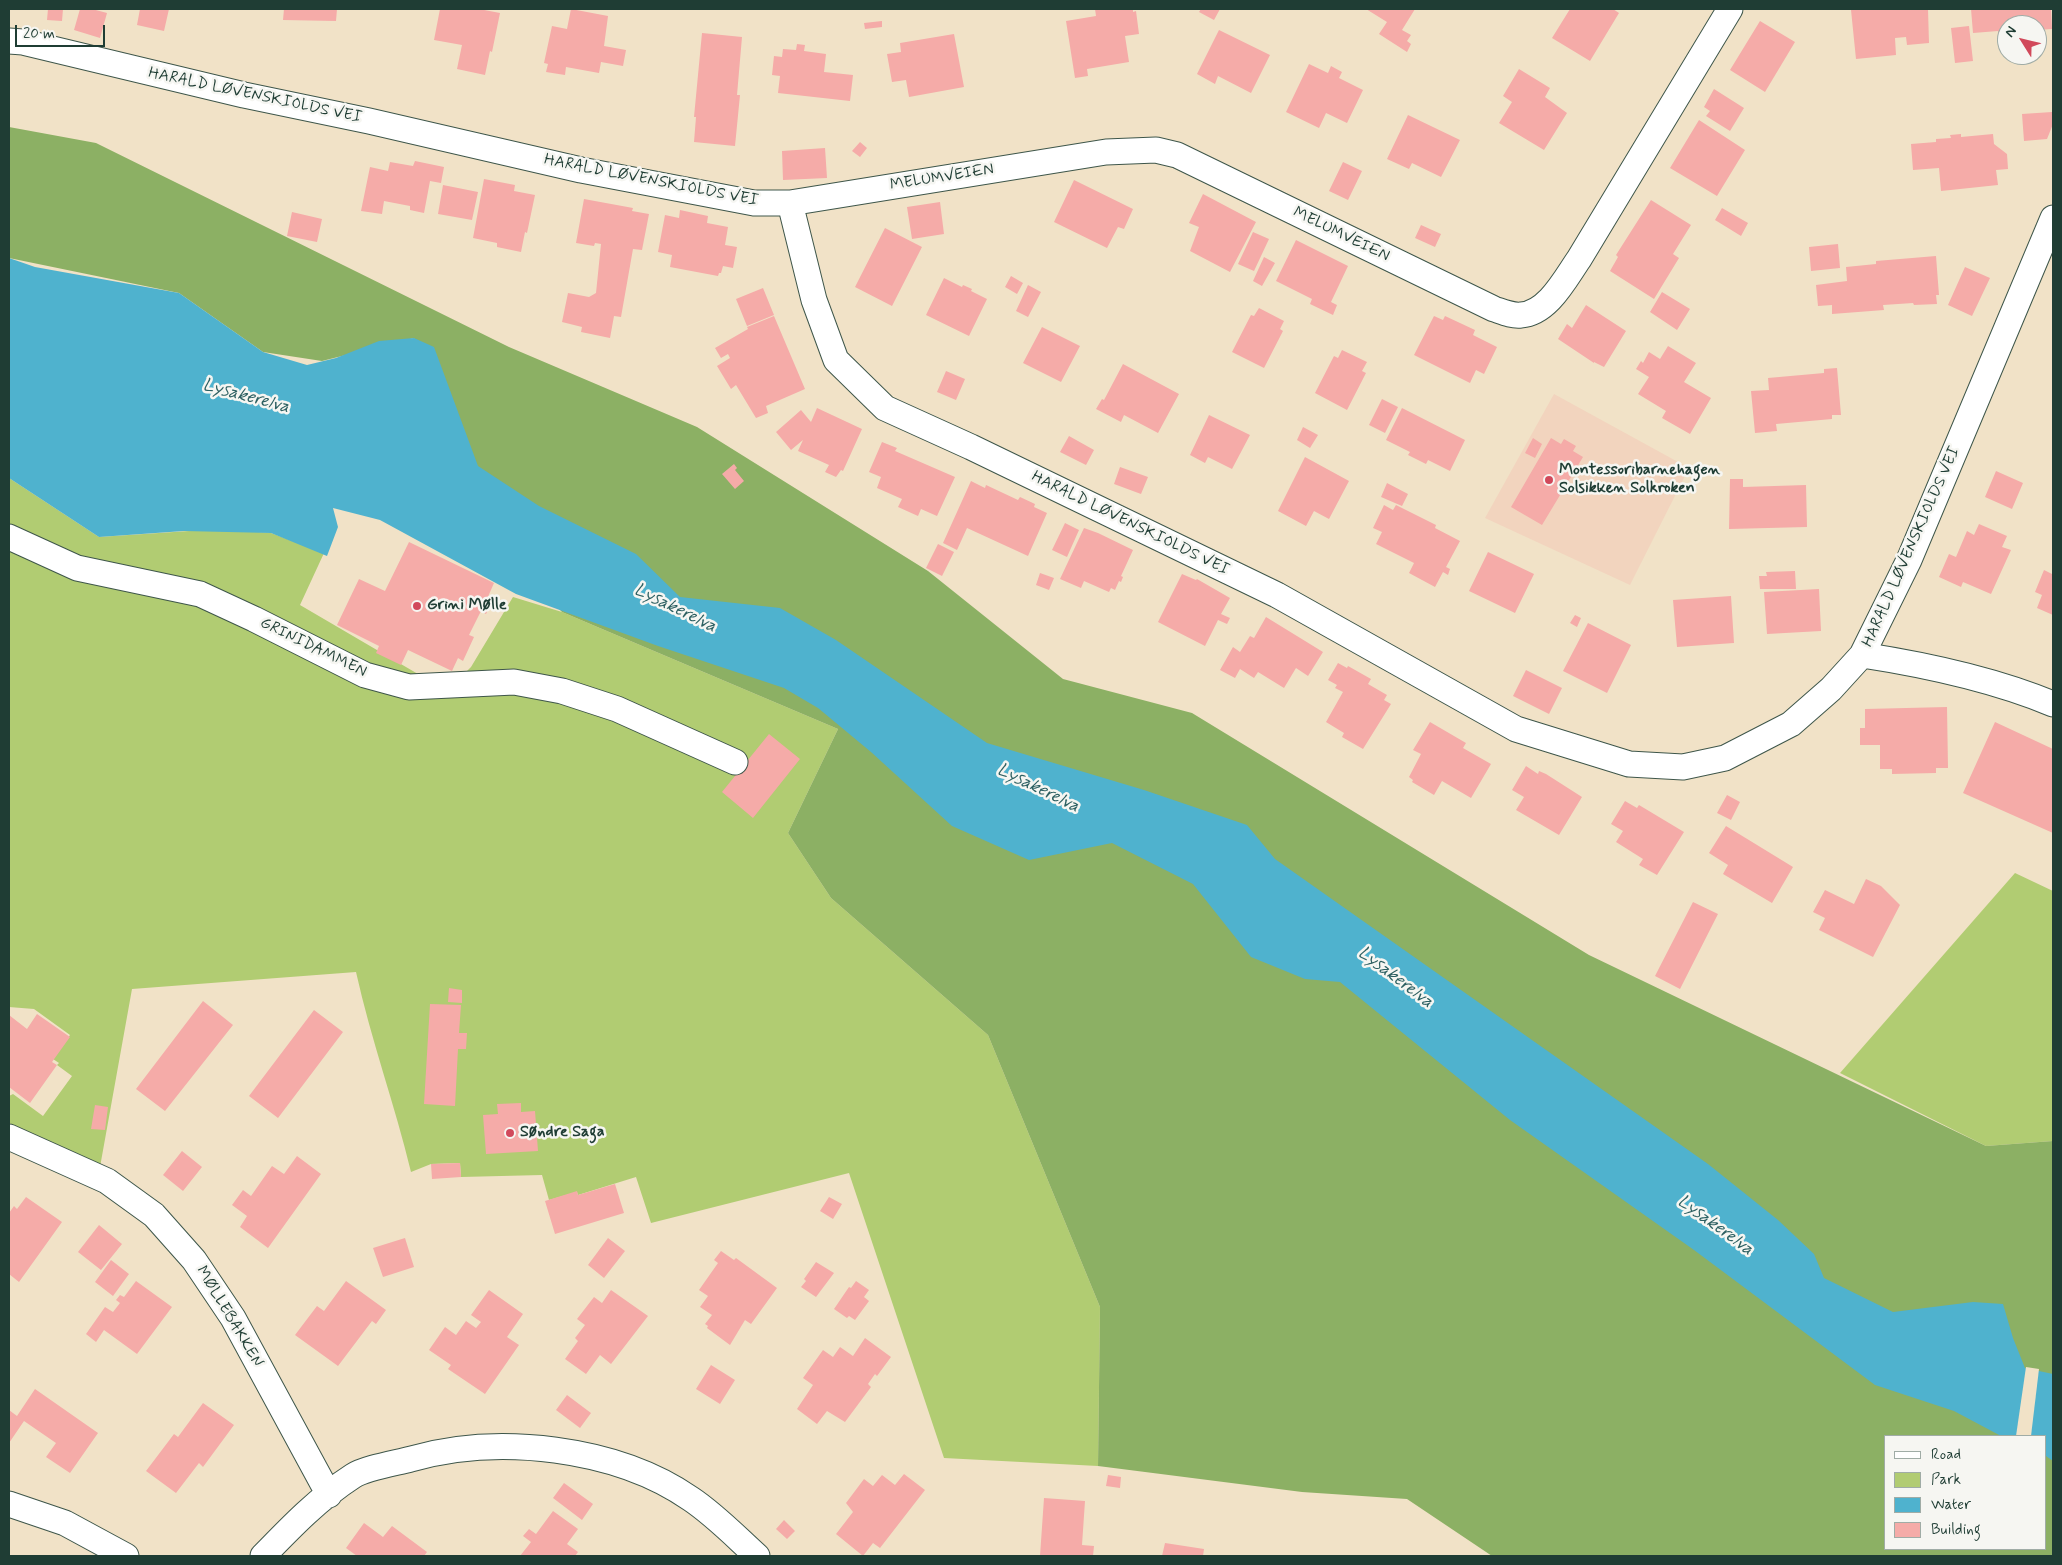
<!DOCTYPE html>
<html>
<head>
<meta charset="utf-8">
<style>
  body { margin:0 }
  #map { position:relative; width:2062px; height:1565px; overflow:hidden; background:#f1e2c7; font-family:Mynerve,sans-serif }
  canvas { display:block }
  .frame { position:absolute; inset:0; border:10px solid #1f3d34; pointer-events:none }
  .legend { position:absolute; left:1884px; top:1435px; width:162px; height:115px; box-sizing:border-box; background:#f6f6f2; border:1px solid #a0aca6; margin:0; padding:6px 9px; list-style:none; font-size:15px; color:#1f3d34 }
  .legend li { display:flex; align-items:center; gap:10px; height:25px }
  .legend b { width:25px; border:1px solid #a0aca6 }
  .north { position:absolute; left:1997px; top:15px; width:50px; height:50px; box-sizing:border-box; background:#f6f6f2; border:1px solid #a0aca6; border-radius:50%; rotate:306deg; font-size:14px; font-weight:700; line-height:20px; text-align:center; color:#1f3d34 }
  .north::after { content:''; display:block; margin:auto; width:18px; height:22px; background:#d1495b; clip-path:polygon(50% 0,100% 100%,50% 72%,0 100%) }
  .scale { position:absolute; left:15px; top:25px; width:90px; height:22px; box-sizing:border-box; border:2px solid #1f3d34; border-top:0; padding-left:6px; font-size:15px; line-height:18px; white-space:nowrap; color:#1f3d34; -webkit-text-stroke:4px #f6f6f2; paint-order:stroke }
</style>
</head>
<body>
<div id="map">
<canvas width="2062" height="1565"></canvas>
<div class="frame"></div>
<ul class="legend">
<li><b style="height:6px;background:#fff"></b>Road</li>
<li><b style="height:14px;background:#b1cc72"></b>Park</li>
<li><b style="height:14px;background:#4fb2ce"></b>Water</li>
<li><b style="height:14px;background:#f5aba8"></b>Building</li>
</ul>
<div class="north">N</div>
<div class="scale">20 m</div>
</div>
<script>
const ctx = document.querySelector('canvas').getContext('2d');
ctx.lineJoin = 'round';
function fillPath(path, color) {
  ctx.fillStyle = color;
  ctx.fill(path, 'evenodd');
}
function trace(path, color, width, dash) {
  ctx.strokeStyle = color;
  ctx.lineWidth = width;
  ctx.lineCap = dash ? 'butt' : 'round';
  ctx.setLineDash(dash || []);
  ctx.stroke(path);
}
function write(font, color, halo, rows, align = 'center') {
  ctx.font = font + ' Mynerve,sans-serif';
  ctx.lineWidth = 5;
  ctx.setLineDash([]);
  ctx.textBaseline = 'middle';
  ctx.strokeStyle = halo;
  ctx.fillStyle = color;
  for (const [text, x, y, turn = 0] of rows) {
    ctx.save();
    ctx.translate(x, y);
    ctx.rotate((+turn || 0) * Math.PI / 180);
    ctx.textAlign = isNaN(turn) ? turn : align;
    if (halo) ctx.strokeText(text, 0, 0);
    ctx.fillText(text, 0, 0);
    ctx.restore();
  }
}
const built = new Path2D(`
  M1554,394L1689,468L1630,585L1485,518Z`);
const green = new Path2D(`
  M9,478L99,537L219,529L271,533L324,553L300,605L447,691L471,667L513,597L562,612L838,729L788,833L831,898L988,1035L1100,1307L1098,1466L944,1458L849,1173L651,1223L636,1177L578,1195L577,1192L549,1200L542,1175L461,1177L460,1163L431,1164L411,1172C395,1105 371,1040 356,972L132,989L100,1167L9,1123V1096L13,1094L43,1116L72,1076L57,1065L59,1063L53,1059L70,1035L34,1009L9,1007Z
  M2015,873L2053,891V1141L1986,1146L1840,1073Z`);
const forest = new Path2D(`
  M9,127L96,143L509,347L697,427L928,571L1063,679L1192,713L1589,955L1986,1146L2053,1141V1556H1492L1407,1499L1302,1492L1098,1466L1100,1307L988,1035L831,898L788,833L838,729L562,612L474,518L414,338L322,361L263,352L179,293L9,258ZM1886,1436H2046V1549H1886Z`);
const water = new Path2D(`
  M9,258L35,267L179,293L263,352L307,365L336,358L379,341L414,338L434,347L478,466L539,506L636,554L680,597L780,608L836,640L987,743L1144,790L1247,825L1275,859L1708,1164L1778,1220L1814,1254L1824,1278L1893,1312L1973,1302L2003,1304L2013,1338L2025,1368L2053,1374V1461L2046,1456V1436H2001L1954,1411L1875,1385L1694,1250L1510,1120L1340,982L1305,979L1251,957L1193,884L1112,843L1029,860L952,826L871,752L818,708L784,688L658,646L516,594L380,520L333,508L338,527L327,556L271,533L184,531L99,537L9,478Z`);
const pier = new Path2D(`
  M2026,1367L2039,1369L2031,1436H2016Z`);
const building = new Path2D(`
  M48,9H63L62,21L47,20Z
  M80,9H92L107,13L100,38L74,30Z
  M140,9H169L164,31L137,25Z
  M284,9H337L336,21L283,20Z
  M440,9H479L500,13L492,52L490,51L485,75L457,69L462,45L434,40Z
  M571,9L608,16L604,46L626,50L623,66L601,62L599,73L566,67L565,75L546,72L548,64L544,63L552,26L567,29Z
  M1095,9H1133V12L1136,11L1139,34L1125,36L1129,62L1087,69L1088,76L1075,78L1066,21L1096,16Z
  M1201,9H1220L1214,20L1199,12Z
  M1366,9H1415L1402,30L1411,35L1407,41L1411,44L1407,52L1379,34L1387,22Z
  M1570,9H1613L1619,13L1590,61L1552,38Z
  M1870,9H1928L1929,43L1907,45L1906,37L1895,38L1896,55L1856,59L1851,10Z
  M1971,9H2051L2052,29L2037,30V25H2007V33L1998,34V31L1973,33Z
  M882,21V27L865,29L864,23Z
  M1760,21L1795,42L1765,92L1730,70Z
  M1969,26L1973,61L1955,63L1951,28Z
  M1219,30L1270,55L1251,93L1218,76L1215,84L1197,74Z
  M702,33L742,37L737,95H740L735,146L694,142L696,117H694Z
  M954,34L964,87L909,97L906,80L892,82L887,54L901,52L900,43Z
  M797,44L805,45L804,51L826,54L824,72L853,75L850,101L778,93L780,76L772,75L774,56L782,57L783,49L796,50Z
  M1309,64L1328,73L1331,66L1342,72L1339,78L1363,90L1347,123L1326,113L1319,128L1286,112Z
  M1519,69L1550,88L1545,97L1567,113L1544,150L1499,123L1512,102L1503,96Z
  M1714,89L1744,108L1730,131L1706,116L1710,111L1704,107Z
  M2052,112L2053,124L2047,139L2024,141L2022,114Z
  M1408,115L1460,140L1441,177L1412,163L1409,169L1387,159Z
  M1699,120L1745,150L1717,196L1670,168Z
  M1961,134V137L1993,134L1994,144L2007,154L2008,169L1996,170L1998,185L1941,191L1939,168L1913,170L1911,144L1936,142V139L1951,138L1950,135Z
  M860,142L867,148L860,157L852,151Z
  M825,148L827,178L783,180L782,151Z
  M415,161L444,167L441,183L430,181L424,213L410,210V206L384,201L382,214L361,211L370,167L388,171L390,162L413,166Z
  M1343,162L1362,171L1348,200L1329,191Z
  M484,179L515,185L514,191L535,195L527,233L525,232L521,252L497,247V243L473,238Z
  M1074,180L1133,209L1124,229L1118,227L1107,248L1054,222Z
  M443,185L478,192L472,220L438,214Z
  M1203,194L1256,222L1230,272L1190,251L1199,227L1189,223Z
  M584,199L633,208L632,211L649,214L642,250L633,249L621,317L614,316L610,338L581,332L582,327L562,322L568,293L589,297L596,293L601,244L595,243L594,246L576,243Z
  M1651,200L1691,225L1673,254L1679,258L1654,299L1610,271L1618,257L1616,255Z
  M940,202L944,234L912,239L907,207Z
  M1722,208L1748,223L1741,236L1715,220Z
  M680,210L708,216L707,223L728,227L725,245L737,247L733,268L723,266L721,273H719L718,276L670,267L672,255L658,252L665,215L679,218Z
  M292,212L322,219L317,242L287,236Z
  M1421,225L1441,234L1435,247L1415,238Z
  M885,228L922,247L892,306L855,287Z
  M1253,232L1269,239L1254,271L1238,264Z
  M1296,240L1348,266L1331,302L1337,305L1333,315L1310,304L1312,299L1276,281Z
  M1838,244L1840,268L1811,271L1809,247Z
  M1936,256L1939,295H1936L1937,304L1914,305L1913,303L1883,305L1884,310L1832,314V305L1818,306L1816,285L1847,281L1846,267L1876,264V261Z
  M1264,257L1275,263L1262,286L1253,281Z
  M1965,267L1990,278L1972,316L1948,305Z
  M1011,276L1023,283L1017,294L1005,287Z
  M944,278L962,287L963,285L972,289L971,291L987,299L969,336L926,315Z
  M1028,285L1041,292L1028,317L1016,311Z
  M763,288L774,315L747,326L736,299Z
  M1662,292L1690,309L1677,330L1650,312Z
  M1586,305L1626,331L1604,367L1594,362V363L1558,339L1567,324L1572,328Z
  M1259,308L1284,321L1280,329L1283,331L1264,368L1232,352L1251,315L1254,316Z
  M774,316L805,389L766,406L768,413L756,418L736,385L731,389L717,366L730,358L728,354L721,358L715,348L748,329L747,327Z
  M1434,316L1443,320L1445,316L1475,330L1473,335L1497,347L1484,374L1476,370L1470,383L1414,355Z
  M1042,327L1080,346L1061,382L1023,363Z
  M1668,346L1696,363L1684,382L1711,398L1690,434L1662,418L1666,411L1638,394L1649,377L1636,369L1641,361L1643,363L1649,352L1660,359Z
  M1342,350L1367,362L1362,371L1366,373L1347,410L1315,393L1334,356L1338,358Z
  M1123,364L1179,394L1158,433L1124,415L1121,422L1096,409L1102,399L1104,400Z
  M1837,368L1841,415H1832V419L1776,424L1777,431L1755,433L1751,391L1769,390L1768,378L1824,373V369Z
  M946,371L965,379L956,400L937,392Z
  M1382,399L1398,407L1385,433L1369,425Z
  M817,408L862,429L843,471L841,470L836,477L825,472L829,465L798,451L803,440L791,450L776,432L801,410L811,422Z
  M1402,408L1465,440L1450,471L1428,460L1426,464L1408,455L1410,452L1386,440Z
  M1209,415L1250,435L1232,469L1208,457L1205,463L1190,455Z
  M1303,427L1318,435L1310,448L1297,440Z
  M1069,436L1094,450L1086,465L1060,452Z
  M1533,438L1542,444L1535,458L1525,453Z
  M1551,438L1561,444L1564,439L1576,446L1573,451L1583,457L1542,525L1511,507Z
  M882,442L897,448L895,451L955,477L937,516L921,509L918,516L898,507L902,499L877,488L881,477L869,472Z
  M1305,457L1349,481L1329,519L1314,511L1306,526L1278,511Z
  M734,464L737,468L735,470L744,481L735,489L722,474Z
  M1120,467L1148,477L1141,494L1114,484Z
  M1996,471L2023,483L2012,509L1985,497Z
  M1730,479H1743V487L1806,485L1807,527L1729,529Z
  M971,481L985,488L986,485L1018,500L1020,497L1035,504L1034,507L1047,513L1028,556L967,528L957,550L943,543Z
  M1387,483L1408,494L1402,506L1381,497Z
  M1384,505L1393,510L1396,505L1436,525L1435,528L1460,541L1446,567L1450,569L1448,575L1443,572L1435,587L1409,573L1414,563L1376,544L1382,532L1373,528Z
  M1065,523L1079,530L1067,557L1052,550Z
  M1979,524L2007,536L2002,547L2011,550L1991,594L1963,582L1961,587L1939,577L1949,554L1956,557L1967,531L1974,535Z
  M1084,528L1098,533L1133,550L1121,576L1123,577L1121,582L1119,581L1115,590L1111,588L1109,592L1084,581L1081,588L1060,579Z
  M409,542L494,583L487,599L492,601L486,614L481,611L469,635L474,637L463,661L458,658L452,671L408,650L401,665L376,653L379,646L337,625L359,579L385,591Z
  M938,544L954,552L942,576L926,568Z
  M1488,552L1534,574L1515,613L1469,591Z
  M2044,570L2052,574L2053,571V615L2037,608L2042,595L2035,592Z
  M1795,571L1796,589H1760L1759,576H1767L1766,572Z
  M1040,573L1054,578L1049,590L1036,585Z
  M1182,574L1196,580L1197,579L1230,598L1221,614L1230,618L1227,624L1218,620L1205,646L1158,622Z
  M1819,589L1821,631L1767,634L1764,592Z
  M1731,596L1734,643L1677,647L1673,600Z
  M1575,615L1581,618L1577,627L1570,623Z
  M1266,617L1323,652L1308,676L1296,668L1284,688L1258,672L1254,678L1240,669L1235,678L1220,670L1233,647L1240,652L1250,636L1254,638Z
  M1588,623L1631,645L1607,693L1563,671Z
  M1338,663L1347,668L1348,666L1371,679L1368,684L1387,695L1384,700L1391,704L1363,749L1342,737L1344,733L1326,722L1343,692L1335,688L1337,685L1328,680Z
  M1526,670L1562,688L1549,714L1513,696Z
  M1947,707L1948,768H1936V773L1892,774V769H1880V745H1860V728H1865V709Z
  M1430,722L1466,743L1463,748L1491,764L1471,798L1442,781L1434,795L1412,782L1413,780L1409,777L1421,754L1413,750Z
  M1995,722L2053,749V833L1963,793Z
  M769,734L800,759L753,818L722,792Z
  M1526,766L1538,774L1539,771L1546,774L1582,797L1559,835L1516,810L1524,797L1512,790Z
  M1727,795L1740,802L1731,820L1717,813Z
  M1625,801L1637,808L1639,805L1684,832L1657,875L1639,865L1643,859L1616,842L1623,831L1611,824Z
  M1726,826L1793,867L1772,903L1723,874L1728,865L1709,853Z
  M1866,879L1881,886L1900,905L1873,957L1819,930L1825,918L1813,912L1825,890L1854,904Z
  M1693,902L1718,914L1680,989L1655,976Z
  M449,988L462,990V1003L448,1002Z
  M203,1001L233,1025L165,1111L136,1089Z
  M430,1004L461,1005L459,1033H467L466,1049H458L455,1106L424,1104Z
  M314,1010L343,1032L278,1118L249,1096Z
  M37,1014L70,1037L52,1062L57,1065L30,1103L9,1087V1015L27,1029Z
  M521,1103V1112L535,1111L538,1151L486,1154L483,1115L498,1114L497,1104Z
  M95,1105L108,1107L105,1130L91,1129Z
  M182,1151L202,1167L183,1191L163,1175Z
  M297,1156L321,1174L268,1248L240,1227L247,1216L232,1205L243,1190L251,1196L272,1166L284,1174Z
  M460,1163L461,1177L432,1179L431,1164Z
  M615,1184L624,1213L555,1234L545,1201L577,1191L578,1195Z
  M26,1197L62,1222L19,1282L9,1274V1213L14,1206L17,1209Z
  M829,1197L842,1204L833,1219L820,1211Z
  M99,1225L122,1244L101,1270L78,1252Z
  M405,1238L414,1267L383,1277L373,1248Z
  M608,1238L625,1251L604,1278L588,1265Z
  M721,1251L734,1260L736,1258L777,1288L751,1324L745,1320L730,1345L707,1328L708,1326L705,1324L712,1315L700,1307L708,1296L699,1290L718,1263L714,1260Z
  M111,1260L129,1274L113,1296L95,1282Z
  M816,1262L834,1273L816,1297L801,1287L806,1281L804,1279Z
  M136,1281L172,1307L137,1354L104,1330L96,1342L86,1334L105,1307L113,1312L120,1303L116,1300L120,1295L124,1297Z
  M346,1281L386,1310L376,1324L372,1321L338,1366L295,1335L317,1306L324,1311Z
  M856,1281L869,1290L864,1297L869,1301L855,1320L849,1316L847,1318L834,1309L849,1287L851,1288Z
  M489,1290L523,1314L507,1337L519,1345L485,1394L448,1369L451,1365L429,1350L445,1327L456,1335L466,1321L476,1328L481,1322L471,1315Z
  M611,1290L648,1316L611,1364L600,1355L586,1374L565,1359L578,1341L575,1338L585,1325L577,1319L594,1297L602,1303Z
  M865,1338L891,1357L877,1376L875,1374L868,1384L871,1387L845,1422L827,1411L817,1424L797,1409L813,1385L803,1378L823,1350L833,1357L840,1347L853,1356Z
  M711,1365L735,1380L720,1404L696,1389Z
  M35,1389L98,1433L70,1473L46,1457L56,1443L24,1421L9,1443V1410L17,1416Z
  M567,1395L591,1413L580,1428L556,1410Z
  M203,1403L234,1425L203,1467L199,1463L176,1493L146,1471L174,1434L178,1437Z
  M904,1474L925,1490L880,1548L873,1543L863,1556L836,1534L853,1512L846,1503L864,1479L873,1486L882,1475L895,1485Z
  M1108,1475L1121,1477L1120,1488L1106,1486Z
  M564,1483L593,1504L582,1520L553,1498Z
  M1044,1498L1085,1501L1082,1545L1094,1546L1093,1556H1040Z
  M553,1511L578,1529L567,1544L578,1552L575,1556H520L531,1542L523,1536L529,1529L536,1534Z
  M784,1520L795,1531L787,1539L776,1529Z
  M364,1523L383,1537L392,1526L427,1552L424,1556H357L346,1548Z
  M1165,1543L1204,1549L1203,1556H1162Z`);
const minor = new Path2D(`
  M9,41L23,42L244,95L369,121L581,170L754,203H790L814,300L836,360L885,408L971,447L1277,595L1516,729L1629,764L1683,767L1725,758L1791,724L1831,689L1862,655L1909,560L2053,218
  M790,203L1106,152L1156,150L1177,155L1494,309C1503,312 1512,316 1521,315C1548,313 1565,279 1579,259L1730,9
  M9,537L77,568L200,594L254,619L365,675L409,687L514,682L562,691L617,709L735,762
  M1862,655C1927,665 1993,679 2053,704
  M9,1137L107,1181L154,1215L194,1260L233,1318L329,1495
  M9,1504L65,1523L126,1556
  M263,1556C291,1527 319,1498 353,1476C365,1468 396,1463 411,1459C498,1434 616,1447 691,1499C715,1515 736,1537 757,1556`);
const markers = [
  [1549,480,5,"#d1495b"],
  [417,606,5,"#d1495b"],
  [510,1133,5,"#d1495b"]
];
const streetNames = [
  ["HARALD LØVENSKIOLDS VEI",255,96,12],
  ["MELUMVEIEN",942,178,-9],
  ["HARALD LØVENSKIOLDS VEI",651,181,11],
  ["MELUMVEIEN",1341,235,26],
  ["HARALD LØVENSKIOLDS VEI",1130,524,26],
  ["HARALD LØVENSKIOLDS VEI",1912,547,-66],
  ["GRINIDAMMEN",313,648,26],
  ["MØLLEBAKKEN",229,1317,59]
];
const poiNames = [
  ["Montessoribarnehagen",1559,471],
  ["Solsikken Solkroken",1559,489],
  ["Grini Mølle",427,606],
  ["Søndre Saga",520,1133]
];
const waterNames = [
  ["Lysakerelva",246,397,15],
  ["Lysakerelva",675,609,26],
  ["Lysakerelva",1038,789,26],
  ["Lysakerelva",1395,978,37],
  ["Lysakerelva",1715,1226,36]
];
fillPath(built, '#f2d4be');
fillPath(green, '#b1cc72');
fillPath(forest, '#8cb064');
fillPath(water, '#4fb2ce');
fillPath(pier, '#f1e2c7');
fillPath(building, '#f5aba8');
trace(minor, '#3e564a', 27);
trace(minor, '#fff', 25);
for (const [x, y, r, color] of markers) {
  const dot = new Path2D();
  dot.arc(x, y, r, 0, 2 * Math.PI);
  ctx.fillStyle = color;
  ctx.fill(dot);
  trace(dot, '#f6f6f2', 2);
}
write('16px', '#1f3d34', '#f6f6f2', streetNames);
write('bold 16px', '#1f3d34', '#f6f6f2', poiNames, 'left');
write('italic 18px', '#2d6062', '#f6f6f2', waterNames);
</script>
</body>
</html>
